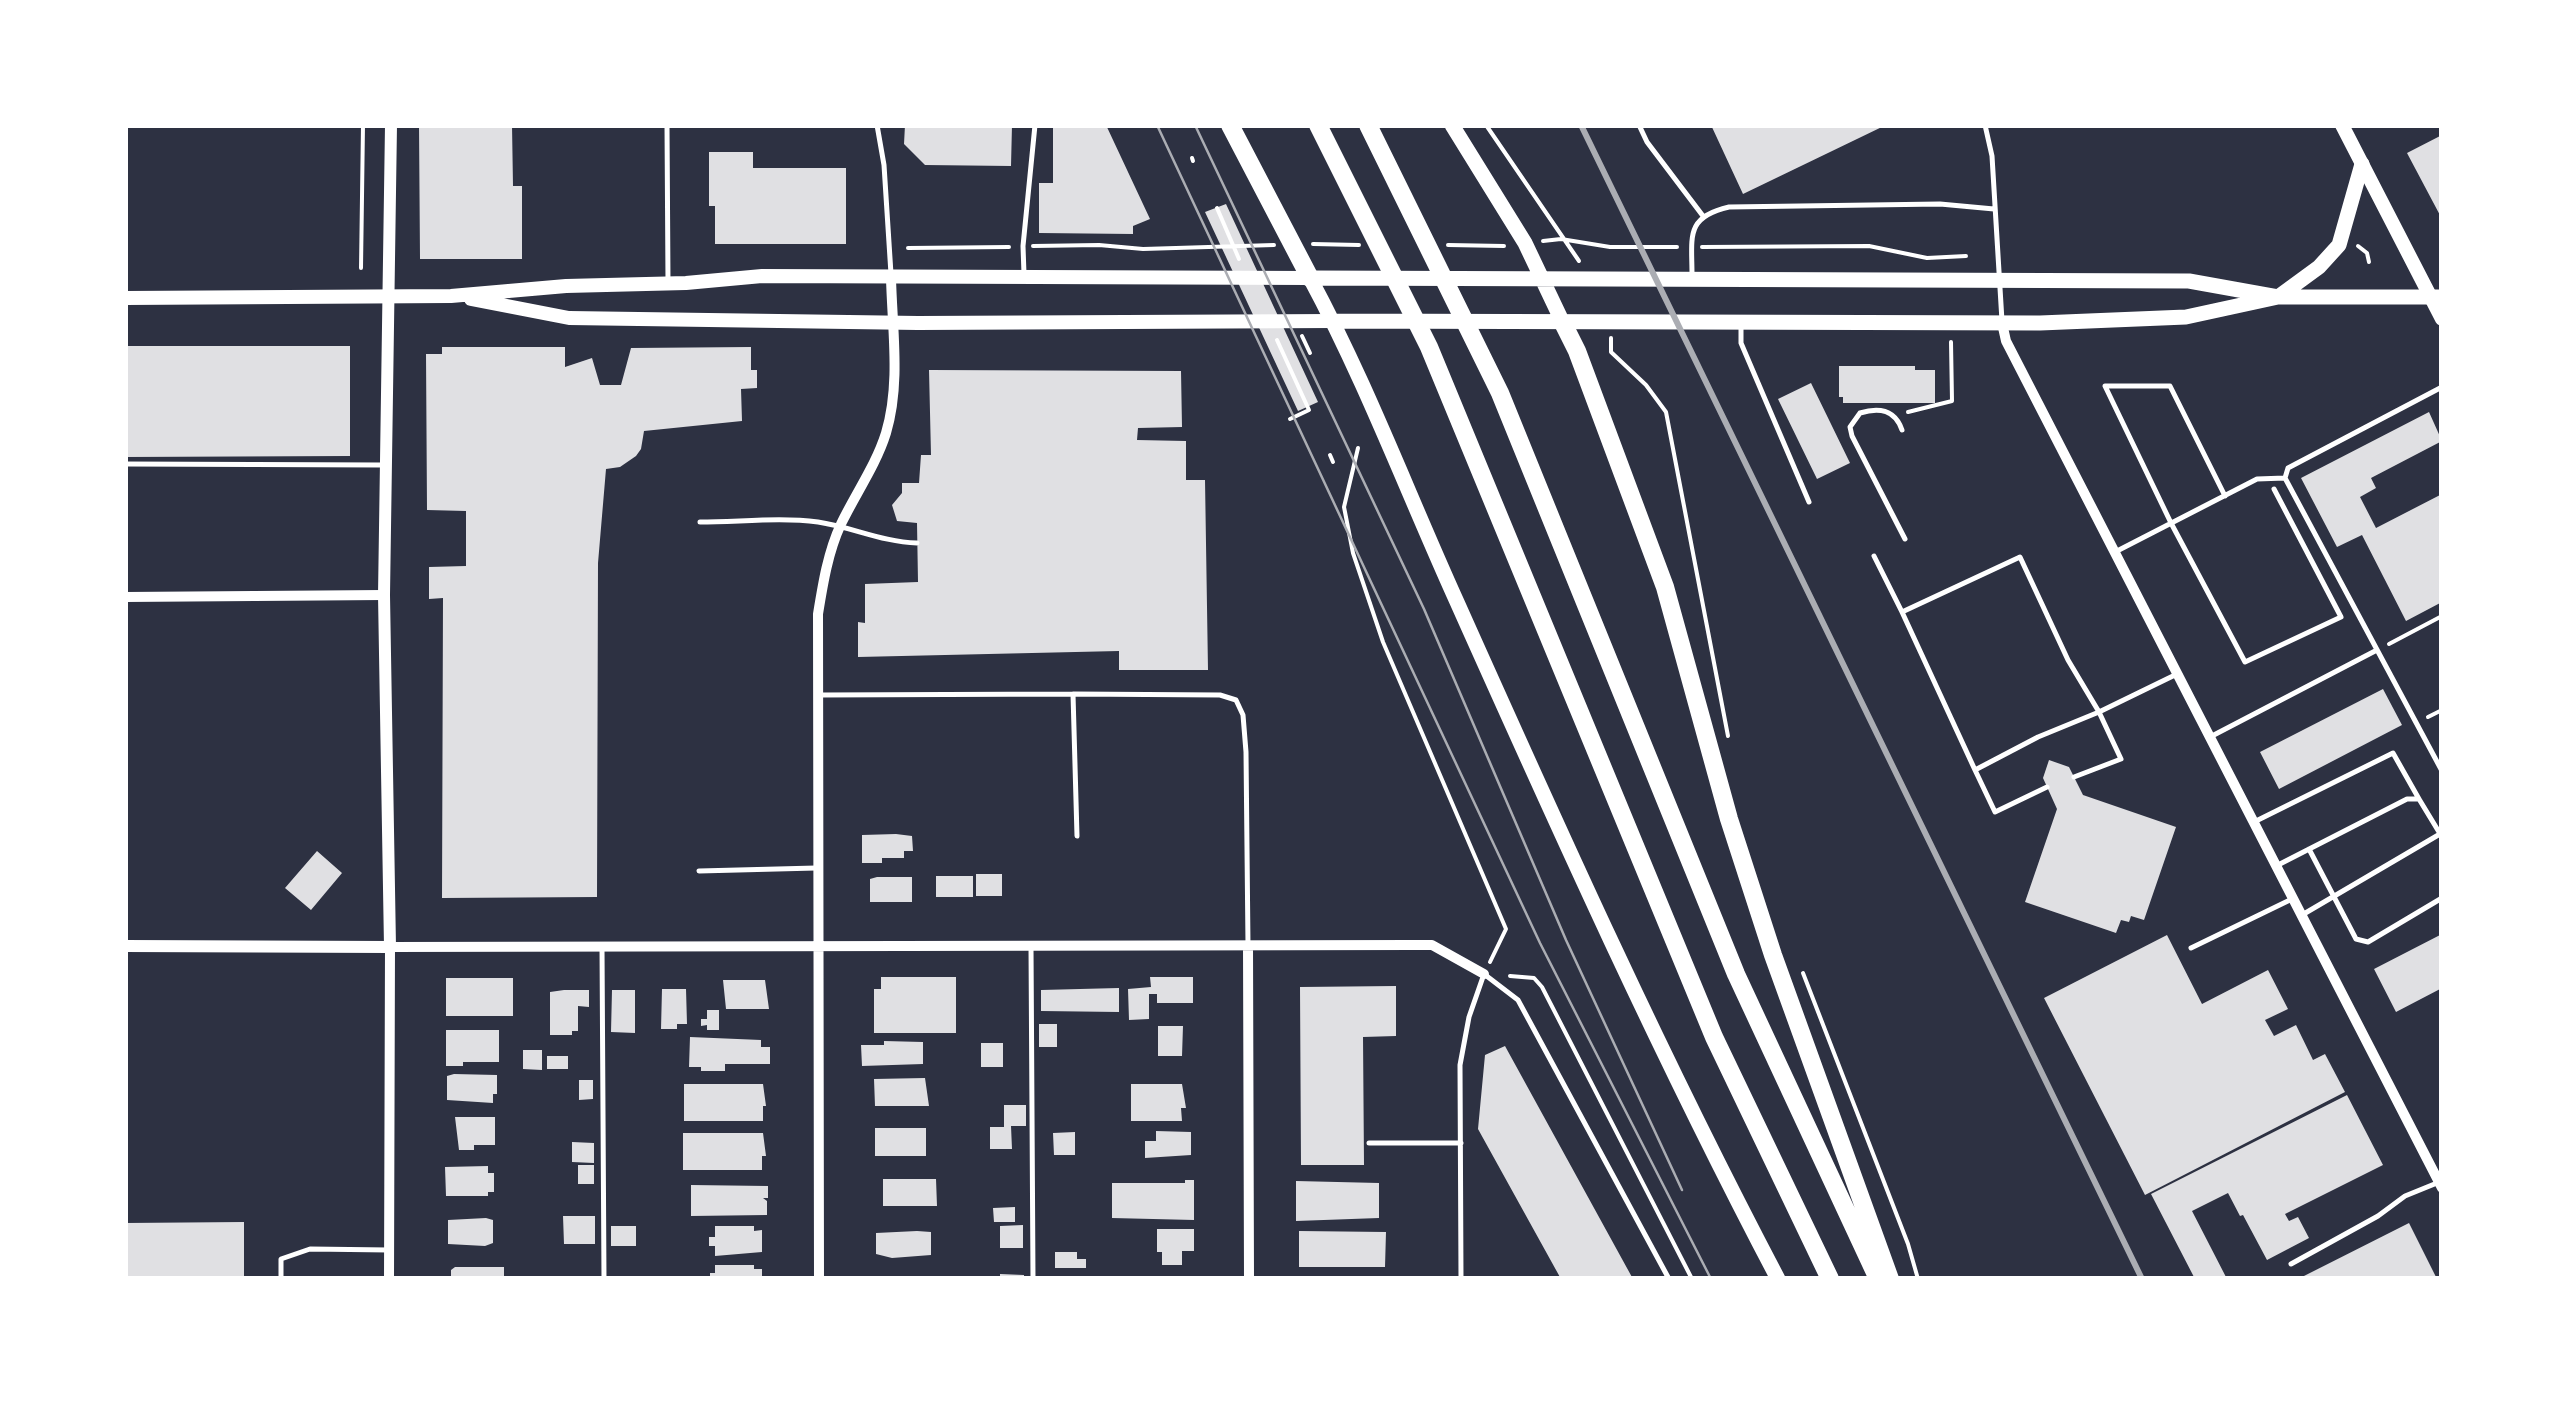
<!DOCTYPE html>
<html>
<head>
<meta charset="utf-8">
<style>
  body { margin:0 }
  #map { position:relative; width:2567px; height:1404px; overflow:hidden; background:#2d3142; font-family:"Exo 2",sans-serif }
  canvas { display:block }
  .frame { position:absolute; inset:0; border:128px solid #fff; pointer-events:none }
</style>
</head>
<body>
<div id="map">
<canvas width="2567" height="1404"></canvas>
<div class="frame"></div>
</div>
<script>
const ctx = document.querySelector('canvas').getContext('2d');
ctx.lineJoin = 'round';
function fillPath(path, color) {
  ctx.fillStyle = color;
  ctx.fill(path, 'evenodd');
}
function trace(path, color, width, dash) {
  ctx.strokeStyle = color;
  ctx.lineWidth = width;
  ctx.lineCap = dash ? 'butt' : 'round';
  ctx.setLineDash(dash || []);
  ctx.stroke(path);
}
const building = new Path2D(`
  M419,125H512L513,186H522V259H420Z
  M905,125H1012L1011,166L925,165L904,144Z
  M1053,125H1106L1150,219L1133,226V234L1039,233V183H1053Z
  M1711,125H1886L1743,194Z
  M2442,135V219L2407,153Z
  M709,152H753V168H846V244H715V206H709Z
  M1226,204L1318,402L1298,411L1205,212Z
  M125,346H350V456L125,457Z
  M442,347H565V367L592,358L600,385H621L631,348L751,347V370H757V388L741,389L742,421L644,431L641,449L636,456L620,467L606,469L598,563L597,897L442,898L443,598L429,599V567L466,566V511L427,510L426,354H442Z
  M1839,366H1915V370H1935V403H1843V397H1839Z
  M929,370L1181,371L1182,427L1138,428L1137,440L1186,441V480H1205L1208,670H1119V651L858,657V622L865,623V584L918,582L917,523L897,521L892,505L902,493V483H919L921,455H931Z
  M1811,383L1850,463L1817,479L1778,399Z
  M2429,412L2442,441L2371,478L2376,488L2360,497L2376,528L2442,494V602L2406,621L2362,535L2337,547L2301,478Z
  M2383,689L2402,725L2279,789L2260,752Z
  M2049,760L2069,767L2083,795L2176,827L2144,920L2131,916L2129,922L2121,920L2116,933L2025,902L2057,809L2043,778Z
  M896,834L912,836L913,851H904V858H882V863H862V835Z
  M317,851L342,873L311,910L285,888Z
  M976,874H1002V896H976Z
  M936,876H973V897H936Z
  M877,877H912V902H870V879Z
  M2442,934V988L2396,1012L2374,969Z
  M2167,935L2202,1004L2268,970L2288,1009L2265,1020L2274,1036L2296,1025L2313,1060L2325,1054L2345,1092L2145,1195L2044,998Z
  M881,977H956V1033H874V989H881Z
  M1150,977H1193V1003H1157V994H1149V1019L1129,1020L1128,989L1151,987Z
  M446,978H513V1016H446Z
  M723,980H765L769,1009H726Z
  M1396,986V1036L1363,1037L1364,1165H1301L1300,987Z
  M1119,988V1012L1041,1011V990Z
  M662,989H686L687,1024H677V1029H661Z
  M564,990H589V1007L578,1006V1031H572V1035H550V992Z
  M612,990H635V1033L611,1032Z
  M707,1010H719V1030H707V1025L701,1026V1019H707Z
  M1039,1024H1057V1047H1039Z
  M1158,1026H1183L1182,1056H1158Z
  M446,1030H499V1062H463V1066H446Z
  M690,1037L761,1040V1047H770V1064H725V1071H701V1067H689Z
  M884,1041L923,1042V1064L862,1066L861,1045H884Z
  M981,1043H1003V1067H981Z
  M1505,1046L1633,1279H1561L1478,1129L1485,1055Z
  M523,1050H542V1070L523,1069Z
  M547,1056H568V1069H547Z
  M454,1074L497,1075V1094H493V1103L447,1100V1076Z
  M925,1078L929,1106H875L874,1079Z
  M579,1080H593V1099L579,1100Z
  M684,1084H763L766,1106H763V1121H684Z
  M1131,1084H1182L1186,1108H1181L1182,1121H1131Z
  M2347,1095L2383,1165L2285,1214L2289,1221L2298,1217L2309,1238L2267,1260L2243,1215L2240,1216L2228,1193L2192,1211L2227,1279H2195L2151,1194Z
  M1004,1105H1026V1126H1011L1012,1149H990V1127H1004Z
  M455,1117H495V1145H474V1150H459Z
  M875,1128H926V1156H875Z
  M1156,1131L1191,1132V1155L1145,1158V1141H1156Z
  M1075,1132V1155H1054L1053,1133Z
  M683,1133H763L766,1156H762V1170H683Z
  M572,1142L594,1143V1163L572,1162Z
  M578,1165H594V1184H578Z
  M488,1166V1173H494V1192H488V1196H446L445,1167Z
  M883,1179H936L937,1206H883Z
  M1185,1180H1194V1220L1112,1218V1183H1185Z
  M1296,1181L1379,1183V1218L1296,1221Z
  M691,1185L768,1186V1198H763L767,1201V1215L691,1216Z
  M1015,1207V1222H994L993,1208Z
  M563,1216H595V1244H564Z
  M486,1218L493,1220V1243L485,1246L448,1244V1220Z
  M244,1222V1279H125V1223Z
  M2409,1223L2437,1279H2298Z
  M1023,1225V1248H1000V1226Z
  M611,1226H636V1246H611Z
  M715,1226H754V1231L762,1230V1252L715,1256V1246H709V1237H715Z
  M1157,1229H1194V1251H1182V1265H1162V1252H1157Z
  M917,1231L931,1232V1255L892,1258L876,1254V1233Z
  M1299,1231L1386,1232L1385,1267H1299Z
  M1055,1252H1077V1259H1086V1268H1055Z
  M715,1265H754V1269H762V1279H710V1273H715Z
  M455,1267H504V1279H451V1270Z
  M1000,1274L1024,1275V1279H1000Z`);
const path = new Path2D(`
  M1486,125L1579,261
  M1192,158L1193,161
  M1217,208L1239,259
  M1543,241L1561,239L1610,247H1677
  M1313,244L1359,245
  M1448,245L1504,246
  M1033,246L1099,245L1143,249L1274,245
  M2358,246L2367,253L2369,262
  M1702,247L1869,246L1927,258L1966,256
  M908,248L1009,247
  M361,268L363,125
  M1302,336L1310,353
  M1611,338V352L1646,385L1666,412L1728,736
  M1277,340L1309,410L1290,419
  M1908,412L1952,401L1951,342
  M1358,448L1344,507L1353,553L1383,642L1506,929L1490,962
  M1330,455L1333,462
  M2389,644L2442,616
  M2428,717L2442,710
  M1803,973L1908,1244L1918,1279
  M1510,976L1534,978L1542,987L1692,1279`);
const service = new Path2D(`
  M667,125L668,282
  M877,125L884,165L891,274
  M1639,125L1647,142L1703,216
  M1985,125L1992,156L2002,321
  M1024,274L1023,246L1035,125
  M1692,275C1692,237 1685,217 1729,207L1940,204L1994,209
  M1741,326V343L1809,502
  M1902,430C1895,410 1880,407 1860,413L1850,427L1852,436L1905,539
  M125,464L382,465
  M2285,478L2288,468L2442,387
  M2225,496L2170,386H2105L2171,523L2245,662L2341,617L2274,489
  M700,522C739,522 780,517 818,522C852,527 882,542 917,543
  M2117,551L2257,479L2285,478L2442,771
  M1874,556L1902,612L2020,557L2068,660L2099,712L2175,675
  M1902,612L1975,770L2038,737L2099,712L2121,759L2074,777
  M1073,694L1220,695L1236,700L1243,715L1246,752L1248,945
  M821,695L1073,694L1077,836
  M2210,737L2377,650
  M1975,770L1995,812L2047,787
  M2254,822L2393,753L2419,799
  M2309,849L2356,939L2368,942L2442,898
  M2276,866L2407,799H2419L2442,837
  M699,871L816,868
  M2302,915L2440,834
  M602,947L604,1279
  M1031,947L1033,1279
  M2191,948L2292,899
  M1369,1143H1461
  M2291,1264L2378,1216L2405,1196L2437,1183
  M281,1279V1259L310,1249L389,1250
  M1461,1279L1460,1065L1469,1017L1484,974L1518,1000L1669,1279`);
const minor = new Path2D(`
  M2002,323L2006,341L2442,1188
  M125,597L384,595
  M1248,945L1249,1279
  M389,1279L390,947L1413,945H1432L1484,974
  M819,1279L818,614C823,583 828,552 841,524C856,493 876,465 886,433C901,383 892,328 891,277`);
const tertiary = new Path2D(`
  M125,946L390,947L384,595L391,125`);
const secondary = new Path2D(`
  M2342,125L2442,319
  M125,298L451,296L566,286L686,283L762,276L1310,278
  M471,299L569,318L918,323L1333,321`);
const primary = new Path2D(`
  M1452,125L1525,243L1563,323
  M1333,321L2040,323L2186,317L2278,297L2319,267L2339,245L2362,164
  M1778,1279C1661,1057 1559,830 1457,602C1408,494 1366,382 1310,278L2189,281L2278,297H2442`);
const trunk = new Path2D(`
  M1230,125L1310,278
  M1318,125L1429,347L1714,1037L1830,1279
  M1368,125L1500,393L1736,974L1878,1279
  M1563,323L1577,351L1665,587L1729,819L1773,955L1890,1279`);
const tram = new Path2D(`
  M1157,125L1540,943L1711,1279
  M1195,125L1424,609L1566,940L1682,1190`);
const rail = new Path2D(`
  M1581,125L2142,1279`);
fillPath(building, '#e0e0e3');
trace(path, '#fff', 4);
trace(service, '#fff', 5);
trace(minor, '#fff', 10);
trace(tertiary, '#fff', 12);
trace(secondary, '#fff', 14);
trace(primary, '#fff', 15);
trace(trunk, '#fff', 18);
trace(tram, '#abadb3', 2.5);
trace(rail, '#abadb3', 6);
</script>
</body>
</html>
